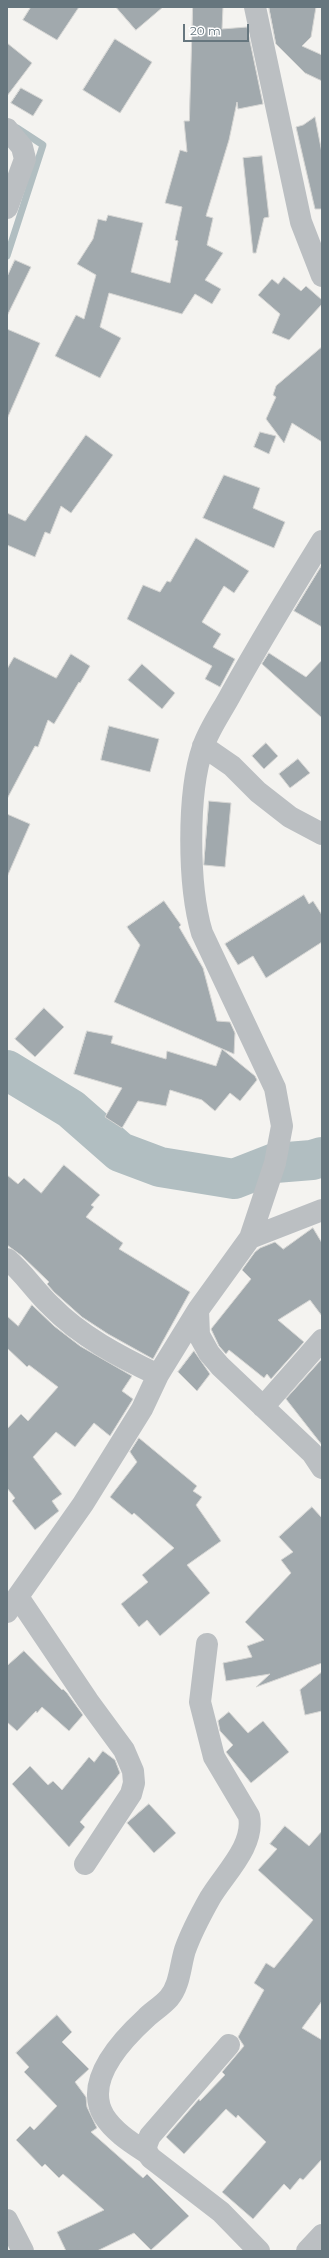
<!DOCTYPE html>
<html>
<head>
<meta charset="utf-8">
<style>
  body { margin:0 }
  #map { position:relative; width:329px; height:2258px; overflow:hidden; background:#f4f3f0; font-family:Montserrat,sans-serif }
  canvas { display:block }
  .frame { position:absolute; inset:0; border:8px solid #66767e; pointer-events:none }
  .scale { position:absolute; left:183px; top:24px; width:66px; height:18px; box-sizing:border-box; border:2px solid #66767e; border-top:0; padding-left:5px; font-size:12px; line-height:14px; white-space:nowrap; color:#66767e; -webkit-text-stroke:3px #fff; paint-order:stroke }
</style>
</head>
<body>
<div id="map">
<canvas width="329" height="2258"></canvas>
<div class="frame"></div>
<div class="scale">20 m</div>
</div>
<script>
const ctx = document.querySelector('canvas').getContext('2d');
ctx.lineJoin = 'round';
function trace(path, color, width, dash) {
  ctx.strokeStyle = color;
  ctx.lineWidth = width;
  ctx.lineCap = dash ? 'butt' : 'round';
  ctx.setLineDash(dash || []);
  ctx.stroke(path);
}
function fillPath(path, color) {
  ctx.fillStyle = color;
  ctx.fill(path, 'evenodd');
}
const stream = new Path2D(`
  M7,256L43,145L17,128`);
const river = new Path2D(`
  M7,1070L71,1109L120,1152L160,1167L234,1179L275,1163L312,1160L322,1157`);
const building = new Path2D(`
  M31,7H79L57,40L23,20Z
  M116,7H163L136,30Z
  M193,7H223L222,29L247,27L263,104L238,109L237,102L229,140L206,216L213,218L207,245L223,253L205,280L221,289L212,304L195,294L182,314L109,293L100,327L121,338L100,378L55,356L76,315L84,319L96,275L77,264L93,239L98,219L106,221L108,215L143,223L131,272L170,283L178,241L175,240L182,207L165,203L180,150L187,152L184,121H189Z
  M269,7H316L311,37L302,46L322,55V81L305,73L276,44Z
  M115,39L152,62L120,113L83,90Z
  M7,43L32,63L7,96Z
  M21,88L43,100L33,116L11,103Z
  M315,117L322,153V209H315L296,127L303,125Z
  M262,156L269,217L264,218L256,253H253L243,158Z
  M15,260L31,267L7,316V277Z
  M284,277L301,291L306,286L322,300V304L289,340L272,333L280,314L258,295L272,279L278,284Z
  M7,329L40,343L7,419Z
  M322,347V442L292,423L284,443L266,419L276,397L273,395L276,386Z
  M260,432L276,436L269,454L254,447Z
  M86,435L113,455L71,513L61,506L50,534L45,532L35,557L7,545V513L25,521Z
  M224,475L260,488L253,508L285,522L274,548L203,518Z
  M196,538L249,571L234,593L224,586L202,622L221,634L213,647L235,659L220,687L205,679L212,666L127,619L143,585L160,592L167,581L170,582Z
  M322,565V627L294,611Z
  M269,653L306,677L322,660V718L262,664Z
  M71,654L90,666L80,683L79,682L54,724L48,720L38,747L35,746L7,799V669L14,657L56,678Z
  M142,664L175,693L162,709L128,680Z
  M109,726L159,739L150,772L101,760Z
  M266,743L278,756L264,769L252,756Z
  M298,759L310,773L290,788L279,774Z
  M209,801L231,803L225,867L204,865Z
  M7,814L30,824L7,877Z
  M304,895L309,904L313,901L322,915V942L266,978L253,956L238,965L225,944Z
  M164,901L181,925L179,927L203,968L217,1021L230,1022L235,1033L234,1054L114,1002L140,945L127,927Z
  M44,1008L64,1027L35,1057L15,1039Z
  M87,1031L113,1036L111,1043L166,1059L167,1051L216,1066L222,1049L255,1076L257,1080L240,1101L230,1093L215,1111L202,1100L170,1090L166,1106L138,1101L122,1128L105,1117L122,1088L74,1074Z
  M64,1165L100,1195L91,1205L94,1207L86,1217L123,1243L119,1249L190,1292L153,1359L108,1334L82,1317L54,1292L47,1284L49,1282L22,1256L7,1245V1175L18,1184L24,1178L41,1193Z
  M313,1228L322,1243V1316L310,1300L278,1320L304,1342L271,1379L267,1374L264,1378L229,1350L226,1354L219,1346L211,1329L251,1279L242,1270L255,1252L260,1248L275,1242L283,1249Z
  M32,1305L54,1326L80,1346L132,1376L122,1391L133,1399L110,1436L94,1423L75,1447L56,1432L33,1457L62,1494L52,1501L59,1511L35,1530L12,1501L15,1498L7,1488V1429L21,1414L28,1421L58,1387L29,1365L27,1367L7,1348V1316L18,1326Z
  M194,1351L210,1374L197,1391L178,1372Z
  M322,1359V1445L286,1399Z
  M139,1438L197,1486L193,1491L202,1497L196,1505L221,1541L187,1565L210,1593L160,1636L147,1620L139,1627L121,1604L148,1582L142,1575L174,1548L134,1513L132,1515L110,1497L137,1462L130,1452Z
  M312,1507L322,1518V1663L256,1687L270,1674L226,1681L223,1663L252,1657L247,1646L264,1640L245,1622L291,1573L281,1560L293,1552L279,1537Z
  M24,1651L62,1690L63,1689L67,1693L83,1715L69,1731L42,1707L37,1713L36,1711L17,1731L7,1722V1666Z
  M322,1672V1711L305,1715L300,1690Z
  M229,1712L248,1733L263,1721L289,1752L251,1783L226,1752L233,1745L220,1731L218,1721Z
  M103,1751L115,1760L120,1773L80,1822L85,1827L69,1847L12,1784L30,1766L48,1785L53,1781L62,1790L89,1757L94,1762Z
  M149,1804L176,1833L154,1853L127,1823Z
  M285,1826L309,1846L322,1831V2001L302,2028L322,2040V2159L303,2180L300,2178L290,2190L284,2184L253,2219L222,2192L266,2142L238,2115L236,2118L226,2109L184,2154L166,2137L199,2099L200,2101L225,2075L222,2072L244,2046L238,2037L264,1990L254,1983L266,1963L274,1968L313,1920L258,1870L277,1849L270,1844Z
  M57,2015L72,2032L62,2042L89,2069L75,2082L86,2097L87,2107L97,2128L91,2132L143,2178L147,2174L189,2216L151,2250L134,2233L97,2251H66L57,2232L104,2210L63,2174L59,2178L45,2164L42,2167L16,2140L30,2126L34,2130L57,2106L24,2072L29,2067L16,2053Z`);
const minor = new Path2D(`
  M255,7L301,222L322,276
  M7,129L22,147L25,159L7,208
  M322,541C291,591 260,642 231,694C222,711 209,729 203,747C187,793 188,886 202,933L275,1088L282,1126L275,1163L250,1238L198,1310L199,1335L209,1353L220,1366L312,1453L322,1468
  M203,746L232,766L258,792L290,817L322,834
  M250,1238L322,1210
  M7,1259C24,1273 35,1291 51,1306C80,1336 120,1357 158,1375
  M263,1407L322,1340
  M18,1597L88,1701L124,1750L133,1771L134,1783L131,1794L85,1864
  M7,1612L83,1504L142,1409L158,1375L198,1310
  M229,2045L150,2136C146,2145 144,2150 151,2158L221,2212L259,2251
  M147,2153C132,2143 114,2132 104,2116C83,2081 122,2040 146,2018C153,2011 162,2006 169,1998C180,1985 180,1966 185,1950C191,1933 201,1914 210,1898C224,1874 255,1846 249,1816L214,1757L200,1702L207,1644
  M7,2220L23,2251
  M307,2251L322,2235`);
trace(stream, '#b1bec1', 7);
trace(river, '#b1bec1', 40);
fillPath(building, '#a1a9ad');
trace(building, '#d5d5d3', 1);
trace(minor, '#bbbfc2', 22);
</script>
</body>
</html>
